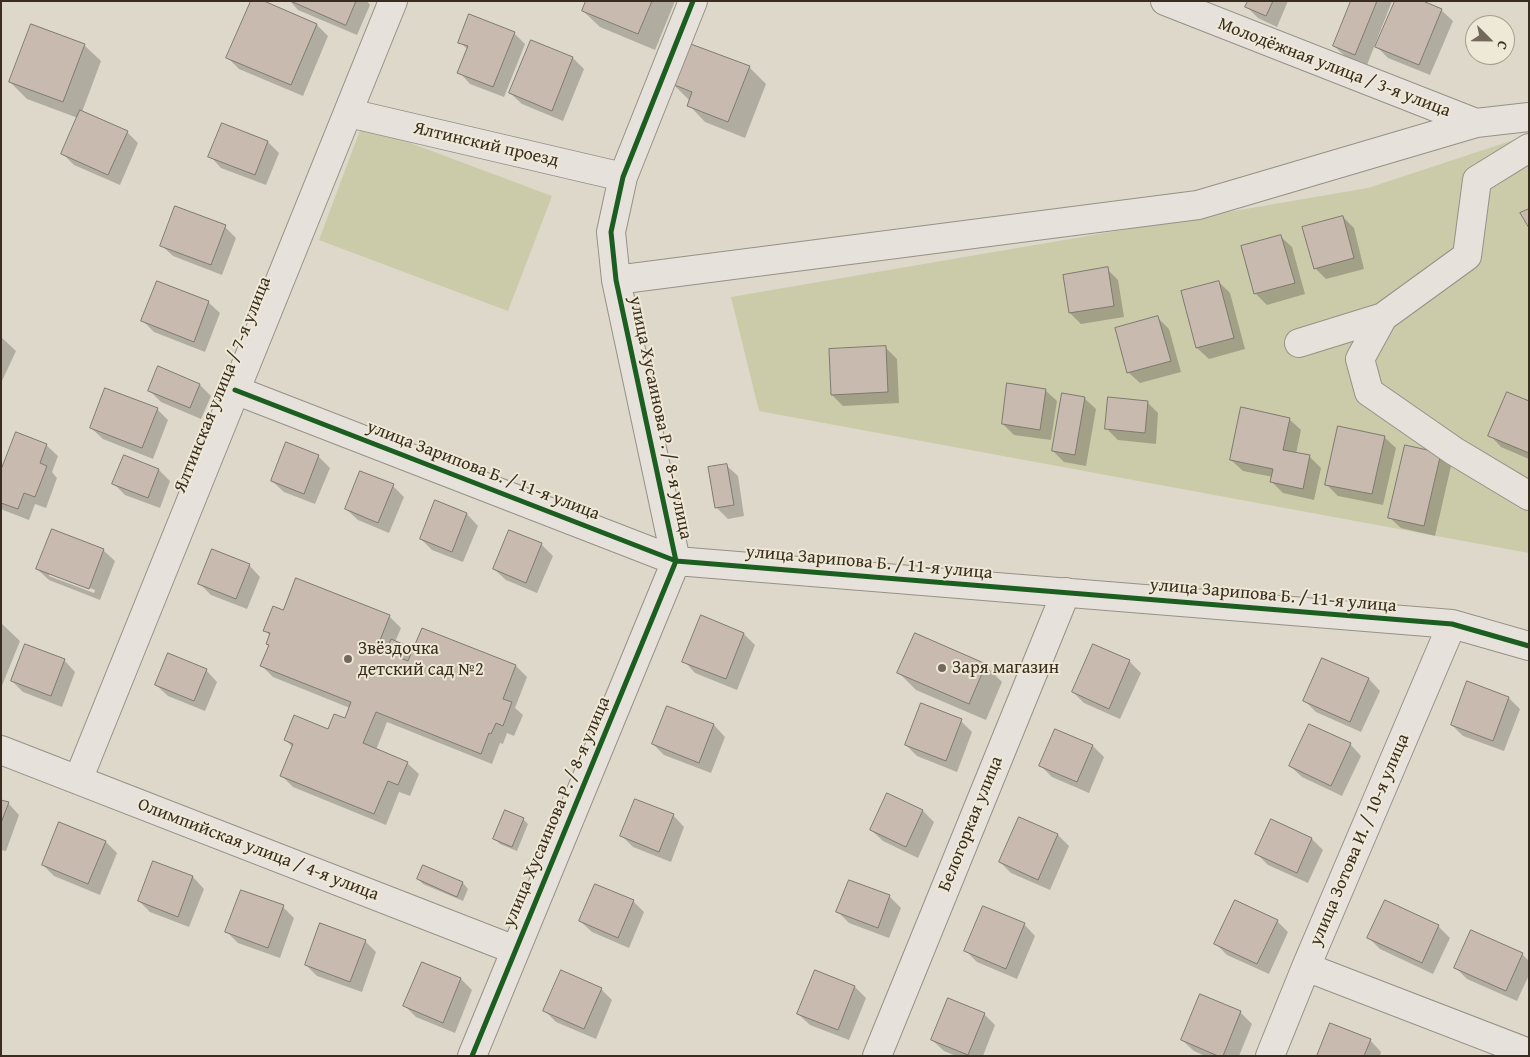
<!DOCTYPE html>
<html>
<head>
<meta charset="utf-8">
<style>
  body { margin:0 }
  #map { position:relative; width:1530px; height:1057px; overflow:hidden; background:#ddd8c9; font-family:"Gentium Book Plus",serif }
  canvas { display:block }
  .frame { position:absolute; inset:0; border:2px solid #3a2d1f; pointer-events:none }
  .north { position:absolute; left:1465px; top:15px; width:50px; height:50px; box-sizing:border-box; background:#eee8d7; border:1px solid #a69d8d; border-radius:50%; rotate:113deg; font-size:14px; font-weight:700; line-height:20px; text-align:center; color:#3a2d1f }
  .north::after { content:''; display:block; margin:auto; width:18px; height:22px; background:#73695a; clip-path:polygon(50% 0,100% 100%,50% 72%,0 100%) }
</style>
</head>
<body>
<div id="map">
<canvas width="1530" height="1057"></canvas>
<div class="frame"></div>
<div class="north">С</div>
</div>
<script>
const ctx = document.querySelector('canvas').getContext('2d');
ctx.lineJoin = 'round';
function fillPath(path, color) {
  ctx.fillStyle = color;
  ctx.fill(path, 'evenodd');
}
function trace(path, color, width, dash) {
  ctx.strokeStyle = color;
  ctx.lineWidth = width;
  ctx.lineCap = dash ? 'butt' : 'round';
  ctx.setLineDash(dash || []);
  ctx.stroke(path);
}
function write(font, color, halo, rows, align = 'center') {
  ctx.font = font + ' "Gentium Book Plus",serif';
  ctx.lineWidth = 4;
  ctx.setLineDash([]);
  ctx.textBaseline = 'middle';
  ctx.strokeStyle = halo;
  ctx.fillStyle = color;
  for (const [text, x, y, turn = 0] of rows) {
    ctx.save();
    ctx.translate(x, y);
    ctx.rotate((+turn || 0) * Math.PI / 180);
    ctx.textAlign = isNaN(turn) ? turn : align;
    if (halo) ctx.strokeText(text, 0, 0);
    ctx.fillText(text, 0, 0);
    ctx.restore();
  }
}
const green = new Path2D(`
  M362,125L552,196L508,311L319,240Z
  M1529,135V553L759,411L731,297L1368,188Z`);
const shadow = new Path2D(`
  M261,1L317,25L328,36L303,96L239,69L228,58Z
  M290,1H367L370,5L357,35L298,10Z
  M587,1H675L655,50L600,27L583,11Z
  M1249,1H1288L1277,27L1258,18L1247,7Z
  M1352,1H1392L1367,65L1346,57L1334,46Z
  M1441,10L1453,21L1430,75L1388,58L1377,47Z
  M514,33L525,44L504,97L470,84L459,72L468,50L460,42Z
  M532,41L573,58L584,69L563,121L522,104L510,93Z
  M84,45L101,61L82,112L127,132L138,143L120,185L74,165L63,154L78,118L27,99L10,82Z
  M749,67L766,84L745,138L705,122L689,105L690,101L673,84Z
  M268,142L279,153L266,185L221,168L210,156Z
  M1343,217L1354,228L1364,269L1326,279L1315,268Z
  M225,227L236,238L222,275L173,256L161,245Z
  M1280,236L1292,247L1305,294L1267,305L1256,294L1242,247Z
  M1107,269L1118,280L1124,317L1081,324L1070,313Z
  M1219,282L1230,293L1245,349L1209,359L1197,348L1183,292Z
  M208,302L220,313L205,352L154,332L143,321Z
  M1158,318L1169,329L1181,372L1140,383L1128,372Z
  M1,337L16,351L1,383Z
  M886,348L897,359L899,403L843,406L832,395Z
  M159,368L200,385L211,396L201,419L161,402L149,390Z
  M1045,390L1057,401L1051,440L1014,435L1003,424Z
  M1084,398L1096,409L1086,466L1064,462L1053,451Z
  M1147,402L1158,413L1156,444L1118,440L1107,429Z
  M1529,402V459L1501,447L1490,435Z
  M157,409L168,420L153,459L103,439L91,428Z
  M1289,419L1301,430L1296,454L1310,457L1321,468L1314,500L1283,493L1272,482L1273,477L1243,471L1231,460Z
  M1384,437L1396,448L1383,505L1338,496L1326,484Z
  M46,445L58,456L52,472L57,478L46,508L35,504L29,520L3,510L1,508V474Z
  M1440,454L1451,466L1435,536L1401,528L1389,517Z
  M318,456L330,468L315,504L284,492L272,481Z
  M726,465L738,476L744,516L728,519L717,508Z
  M159,470L170,481L160,508L125,495L114,484Z
  M393,486L404,497L389,533L358,520L346,509Z
  M436,502L467,514L478,526L463,562L432,550L421,539Z
  M541,544L553,556L537,593L506,580L494,569Z
  M103,550L115,561L100,600L49,580L37,569ZM49,573L95,590L94,593L49,576Z
  M249,565L260,577L247,609L211,595L199,583Z
  M297,579L389,616L401,628L395,642L405,646L412,654L422,629L516,666L527,677L515,708L523,715L514,736L507,733L503,744L500,743L492,764L387,722L376,750L407,763L419,774L410,796L399,792L386,825L293,787L282,776L293,748L286,740L329,731L346,720L350,708L273,677L262,666L270,646L267,644L270,636L265,630L284,612Z
  M702,617L744,634L755,645L737,690L695,673L684,661Z
  M1,623L20,641L1,688Z
  M1323,659L1369,679L1380,691L1361,732L1316,712L1305,701Z
  M64,660L75,672L62,707L23,692L12,681Z
  M1129,661L1141,673L1120,719L1084,703L1073,692Z
  M985,665L1002,682L986,720L916,690L899,673Z
  M206,670L217,682L205,711L168,696L156,685Z
  M1509,698L1520,709L1504,751L1463,736L1452,725Z
  M668,708L714,725L725,737L711,773L664,755L653,744Z
  M961,721L972,732L957,772L917,756L906,745Z
  M1056,730L1093,746L1104,757L1089,793L1052,777L1041,766Z
  M1350,744L1361,756L1342,796L1302,777L1290,766Z
  M888,795L923,811L934,822L918,858L883,841L871,830Z
  M1,801L8,803L19,815L6,851L1,850Z
  M673,815L684,827L671,862L633,847L622,836Z
  M523,819L528,824L517,851L500,844L495,839Z
  M60,823L106,842L117,853L100,895L54,876L43,865Z
  M1058,835L1069,846L1050,890L1011,873L1000,862Z
  M1312,839L1323,850L1308,883L1268,865L1257,854Z
  M154,862L193,877L204,889L189,927L150,912L139,901Z
  M423,867L463,883L468,889L463,901L423,884L418,879Z
  M889,896L901,908L889,938L849,923L838,912Z
  M633,901L644,912L629,948L592,932L580,921Z
  M283,907L294,918L280,958L238,943L227,932Z
  M1277,921L1288,932L1269,974L1227,955L1216,944Z
  M1024,924L1035,936L1017,979L977,962L966,951Z
  M1438,926L1450,938L1433,974L1380,949L1369,938Z
  M365,941L376,952L362,992L317,976L306,965Z
  M1522,954L1529,961V975L1517,1001L1467,979L1455,967Z
  M422,964L461,979L472,990L455,1033L416,1017L405,1006Z
  M855,987L866,998L849,1040L810,1025L798,1014Z
  M601,989L612,1000L596,1039L556,1022L545,1011Z
  M1201,996L1241,1013L1252,1024L1239,1056H1205L1194,1051L1182,1040Z
  M984,1014L995,1025L983,1056H956L944,1051L932,1040Z
  M1370,1040L1381,1052L1380,1056H1319Z`);
const building = new Path2D(`
  M251,1H264L317,24L291,85L226,58Z
  M291,1H356L346,25Z
  M586,1H652L638,34L582,11Z
  M1248,1H1273L1266,16L1245,7Z
  M1351,1H1377L1355,55L1333,46Z
  M1395,1H1423L1442,9L1419,65L1375,47Z
  M469,14L515,32L493,87L457,73L468,46L458,43Z
  M31,24L85,44L63,102L9,82Z
  M531,40L573,57L552,111L509,93Z
  M688,43L750,66L728,122L687,106L692,92L672,84Z
  M80,110L128,131L108,175L61,154Z
  M222,123L268,141L255,175L208,157Z
  M175,206L226,225L211,265L160,246Z
  M1529,209V228L1520,213Z
  M1343,216L1354,258L1314,269L1302,227Z
  M1281,235L1295,283L1254,294L1241,246Z
  M1108,267L1114,306L1069,313L1063,275Z
  M157,281L209,301L194,342L141,321Z
  M1219,281L1234,338L1196,348L1181,291Z
  M1158,316L1171,361L1127,373L1115,328Z
  M886,346L888,392L831,395L829,349Z
  M158,366L200,384L190,408L148,391Z
  M1007,383L1046,389L1040,430L1002,424Z
  M105,388L158,408L142,448L90,428Z
  M1507,392L1529,401V453L1488,436Z
  M1062,393L1085,397L1075,455L1052,451Z
  M1108,397L1148,401L1145,433L1105,429Z
  M1241,407L1290,418L1283,450L1310,455L1303,489L1270,482L1273,469L1230,460Z
  M1338,426L1385,436L1372,494L1325,485Z
  M16,432L47,444L40,463L47,466L35,497L24,493L18,509L1,503V470Z
  M286,442L319,455L304,494L271,481Z
  M1405,445L1441,453L1424,526L1388,518Z
  M124,455L159,469L148,498L112,484Z
  M727,464L734,505L715,508L708,467Z
  M360,471L394,484L378,523L345,509Z
  M435,500L467,513L452,552L420,539Z
  M52,529L104,549L89,589L36,569Z
  M509,530L542,543L526,583L493,569Z
  M212,549L250,564L236,599L198,584Z
  M296,578L390,615L377,648L386,652L391,639L405,645L400,658L408,661L422,628L516,665L503,699L512,702L503,726L496,723L491,734L489,733L481,754L376,712L363,743L408,762L398,785L388,781L374,814L280,776L293,744L284,740L294,715L328,729L334,714L345,718L351,702L260,666L269,645L266,644L270,633L263,631L273,606L283,610Z
  M701,615L744,633L726,679L682,662Z
  M915,633L986,664L969,704L897,673Z
  M25,644L65,659L51,696L11,681Z
  M1093,644L1130,660L1109,709L1072,692Z
  M168,653L207,669L194,701L155,685Z
  M1322,658L1369,678L1350,722L1303,701Z
  M1467,681L1509,697L1493,741L1451,725Z
  M921,703L962,719L946,761L905,745Z
  M667,706L714,724L699,763L652,744Z
  M1309,724L1351,743L1331,786L1289,766Z
  M1055,729L1093,745L1077,782L1039,766Z
  M887,793L923,810L906,847L870,830Z
  M635,799L674,814L659,852L620,836Z
  M1,800L9,802L1,823Z
  M505,810L524,818L512,847L493,839Z
  M1019,817L1058,834L1038,880L999,862Z
  M1271,819L1312,838L1297,873L1255,854Z
  M59,822L106,841L88,884L42,865Z
  M153,861L193,876L178,917L138,901Z
  M423,865L463,882L457,897L417,879Z
  M849,880L890,895L878,928L836,912Z
  M595,884L634,900L618,938L579,921Z
  M241,890L284,905L268,948L225,932Z
  M1235,900L1278,920L1257,964L1214,944Z
  M1385,900L1439,925L1422,963L1367,938Z
  M983,906L1025,923L1006,969L964,951Z
  M320,923L366,940L350,982L305,965Z
  M1471,930L1523,953L1506,991L1454,968Z
  M422,962L461,978L443,1023L403,1006Z
  M561,970L602,988L584,1029L543,1011Z
  M815,970L855,986L838,1030L797,1014Z
  M1200,994L1241,1011L1223,1056H1218L1181,1040Z
  M948,998L985,1013L968,1055L931,1040Z
  M1330,1023L1371,1039L1364,1056H1317Z`);
const minor = new Path2D(`
  M1165,1L1476,123
  M349,113L623,177
  M1529,148L1477,180L1467,256L1383,317L1360,359L1369,392L1454,451L1529,496
  M616,280L1198,205L1476,123L1529,117
  M1299,343L1383,317
  M235,390L676,561L1452,624L1529,646
  M1,750L515,950
  M78,780L393,1
  M1306,967L1529,1053
  M472,1056L676,561L616,280L611,232L623,177L693,1
  M877,1056L1066,592
  M1270,1056L1306,967L1452,624`);
const cycleway = new Path2D(`
  M235,390L676,561L1452,624L1529,646
  M472,1056L676,561L616,280L611,232L623,177L693,1`);
const markers = [
  [348,659,5,"#73695a"],
  [942,668,5,"#73695a"]
];
const streetNames = [
  ["Молодёжная улица / 3-я улица",1334,68,21],
  ["Ялтинский проезд",486,145,13],
  ["Ялтинская улица / 7-я улица",223,385,-68],
  ["улица Хусаинова Р. / 8-я улица",660,418,78],
  ["улица Зарипова Б. / 11-я улица",483,471,21],
  ["улица Зарипова Б. / 11-я улица",869,563,5],
  ["улица Зарипова Б. / 11-я улица",1273,596,5],
  ["улица Хусаинова Р. / 8-я улица",557,812,-67],
  ["Белогоркая улица",971,824,-68],
  ["улица Зотова И. / 10-я улица",1360,840,-67],
  ["Олимпийская улица / 4-я улица",258,850,21]
];
const poiNames = [
  ["Звёздочка",358,649],
  ["детский сад №2",358,670],
  ["Заря магазин",952,668]
];
fillPath(green, '#cbcaa9');
fillPath(shadow, '#0003');
fillPath(building, '#c8baae');
trace(building, '#7e7a70', 1);
trace(minor, '#969187', 30);
trace(minor, '#e6e2db', 28);
trace(cycleway, '#1b5e20', 5);
for (const [x, y, r, color] of markers) {
  const dot = new Path2D();
  dot.arc(x, y, r, 0, 2 * Math.PI);
  ctx.fillStyle = color;
  ctx.fill(dot);
  trace(dot, '#eee8d7', 2);
}
write('18px', '#3a2d1f', '#eee8d7', streetNames);
write('18px', '#3a2d1f', '#eee8d7', poiNames, 'left');
</script>
</body>
</html>
